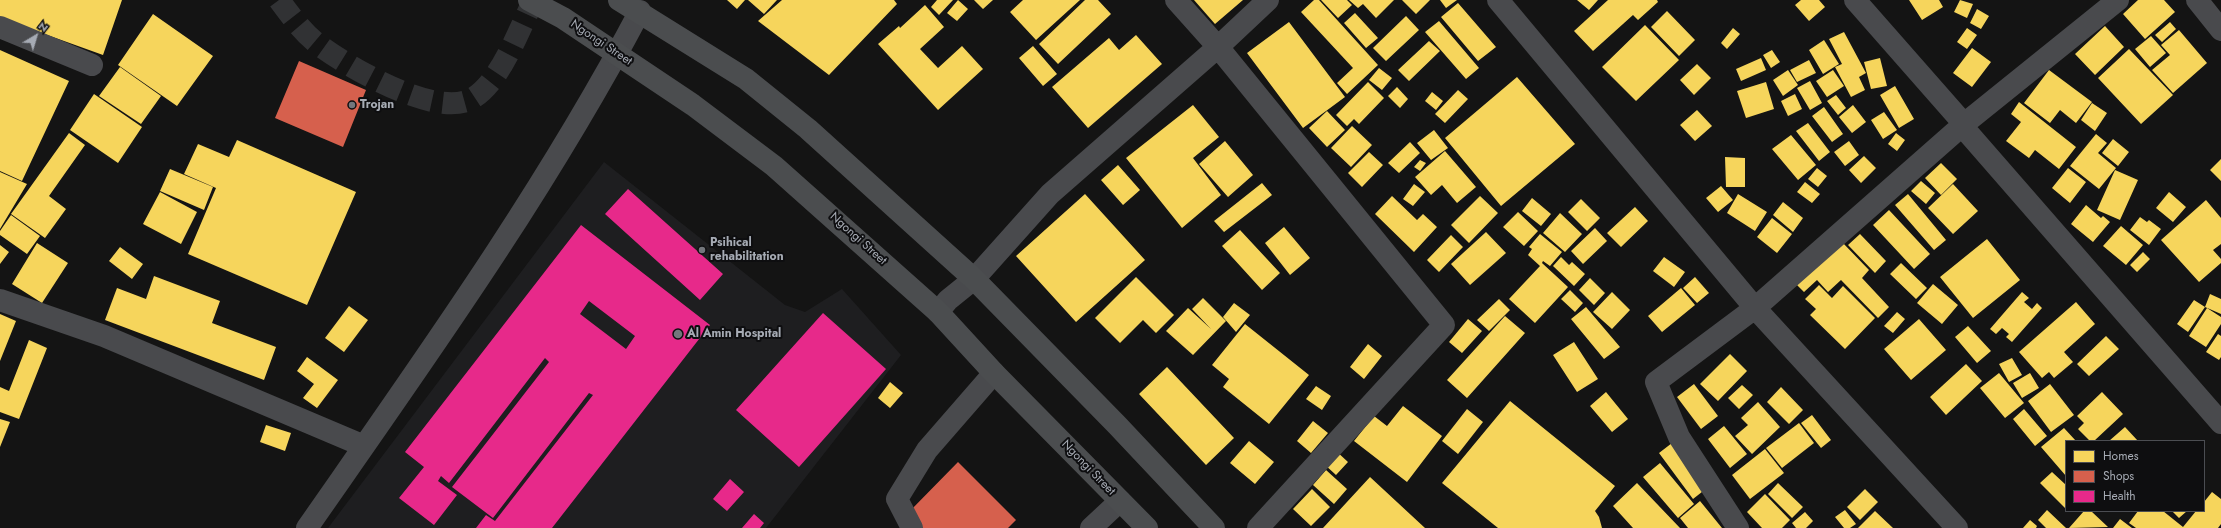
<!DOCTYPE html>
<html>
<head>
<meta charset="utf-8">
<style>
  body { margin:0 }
  #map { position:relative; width:2221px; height:528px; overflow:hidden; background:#141414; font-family:Jost,sans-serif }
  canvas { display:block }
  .legend { position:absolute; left:2065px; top:440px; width:140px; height:72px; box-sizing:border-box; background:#0e0e10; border:1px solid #4b4d52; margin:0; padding:5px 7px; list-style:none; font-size:12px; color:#a6abb4 }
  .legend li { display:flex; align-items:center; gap:8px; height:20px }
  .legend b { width:20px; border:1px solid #4b4d52 }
  .north { position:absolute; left:16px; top:16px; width:40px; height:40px; -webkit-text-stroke:3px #0e0e10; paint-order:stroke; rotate:38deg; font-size:11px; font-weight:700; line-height:16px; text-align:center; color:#a6abb4 }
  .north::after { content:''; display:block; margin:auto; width:14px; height:18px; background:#a6abb4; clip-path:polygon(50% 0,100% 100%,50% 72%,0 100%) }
</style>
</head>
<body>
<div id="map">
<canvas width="2221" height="528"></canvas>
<ul class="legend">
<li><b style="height:11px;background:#f6d55c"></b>Homes</li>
<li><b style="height:11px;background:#d6604d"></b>Shops</li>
<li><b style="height:11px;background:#e7298a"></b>Health</li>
</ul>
<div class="north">N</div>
</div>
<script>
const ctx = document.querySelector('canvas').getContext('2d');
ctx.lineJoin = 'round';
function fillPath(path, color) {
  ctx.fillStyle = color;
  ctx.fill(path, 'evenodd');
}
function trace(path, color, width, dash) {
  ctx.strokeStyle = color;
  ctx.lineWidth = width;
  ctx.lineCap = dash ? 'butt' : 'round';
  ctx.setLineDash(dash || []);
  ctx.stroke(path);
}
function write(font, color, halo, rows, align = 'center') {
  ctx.font = font + ' Jost,sans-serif';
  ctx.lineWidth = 4;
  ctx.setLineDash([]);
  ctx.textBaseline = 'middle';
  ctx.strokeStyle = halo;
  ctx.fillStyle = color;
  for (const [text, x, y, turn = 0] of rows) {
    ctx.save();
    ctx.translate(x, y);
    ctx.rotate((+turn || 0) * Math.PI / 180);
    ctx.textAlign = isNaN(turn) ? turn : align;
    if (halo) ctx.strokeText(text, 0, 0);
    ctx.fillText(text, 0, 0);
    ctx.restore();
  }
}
const built = new Path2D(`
  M604,162L785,305L805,312L842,289L901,355L766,528H328Z`);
const homes = new Path2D(`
  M0,0H122L103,55L0,18Z
  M727,0H745L737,9Z
  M748,0H777L764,14Z
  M782,0H894L897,4L829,75L758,21Z
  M937,0H953L939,15L931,7Z
  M958,0L968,9L957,21L947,13Z
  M974,0H993L983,9Z
  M1023,0H1080L1036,40L1010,12Z
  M1085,0H1098L1111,14L1058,64L1039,44Z
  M1194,0H1243L1215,24Z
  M1314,0H1319L1378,65L1347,94L1337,83L1353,68L1301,12Z
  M1321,0H1347L1352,5L1338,18Z
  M1349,0H1394L1376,18L1363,4L1358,8Z
  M1402,0H1430L1416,14Z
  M1440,0H1457L1446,8Z
  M1577,0H1598L1589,10Z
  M1608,0H1657L1658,2L1638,20L1633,15L1593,51L1574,31Z
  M1801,0H1819L1825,7L1809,21L1795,5Z
  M1909,0H1939L1943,7L1922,20Z
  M1960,0L1973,4L1967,18L1954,12Z
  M2138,0H2164L2175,12L2145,39L2123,14Z
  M1458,3L1496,47L1478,61L1441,17Z
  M925,5L944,27L920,49L938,68L962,46L983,69L938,110L878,44L899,26L900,28Z
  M1977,9L1989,16L1981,29L1970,23Z
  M1667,11L1695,40L1679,56L1651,27Z
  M1355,13L1378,38L1366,48L1344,23Z
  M153,14L213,56L177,106L118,65Z
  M1406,16L1419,30L1386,61L1373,48Z
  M1439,21L1479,68L1466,79L1425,32Z
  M1289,22L1345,97L1303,128L1247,53Z
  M2170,22L2176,29L2162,42L2155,35Z
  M1645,25L1679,60L1636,101L1602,67Z
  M2105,26L2124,47L2095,75L2075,54Z
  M1733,28L1740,34L1727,49L1721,43Z
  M1967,28L1977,35L1967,49L1957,42Z
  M2179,30L2207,63L2173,93L2152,70L2170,55L2161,45Z
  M1844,32L1866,73L1859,77L1865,90L1851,97L1835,67L1842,64L1829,39Z
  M1136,35L1162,64L1088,128L1052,87L1109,38L1119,50Z
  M2151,36L2166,53L2150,67L2135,49Z
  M1824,40L1839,64L1823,74L1809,50Z
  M1429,41L1440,51L1409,81L1398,70Z
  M1033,46L1057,74L1043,86L1019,58Z
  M1972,48L1991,62L1972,87L1953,73Z
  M2129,49L2173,95L2141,124L2098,78Z
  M0,50L69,81L22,181L0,171Z
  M1772,50L1780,62L1771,68L1763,55Z
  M1761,58L1766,70L1741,81L1736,69Z
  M1880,58L1887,86L1871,89L1864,62Z
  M1809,60L1816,73L1797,82L1790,70Z
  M1697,64L1711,78L1694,95L1680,80Z
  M120,67L161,96L141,124L99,96Z
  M1379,68L1392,78L1382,90L1369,80Z
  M1788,70L1798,85L1783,96L1773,80Z
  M1833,70L1844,86L1827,97L1816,81Z
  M2049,70L2092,102L2076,123L2060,110L2050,123L2024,103Z
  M1517,77L1575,144L1501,206L1445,138Z
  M1810,81L1822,103L1810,110L1797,88Z
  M1368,82L1384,98L1359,124L1354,119L1347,126L1336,115Z
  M1766,82L1774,109L1746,118L1737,91Z
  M1895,86L1914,119L1899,128L1880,95Z
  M1397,87L1408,99L1400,108L1388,96Z
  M1458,90L1468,99L1445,123L1435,114Z
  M1432,92L1443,101L1436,110L1425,101Z
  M94,94L142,127L118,163L70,130Z
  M1795,94L1802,109L1788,116L1781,101Z
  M1836,95L1846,108L1838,115L1827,101Z
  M2019,102L2076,147L2059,169L2035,150L2029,158L2006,141L2021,122L2011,114Z
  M2092,103L2107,113L2095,131L2081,120Z
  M1193,105L1219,137L1193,158L1221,195L1182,228L1126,158Z
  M1853,105L1866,122L1852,133L1839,117Z
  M1824,107L1843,134L1832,142L1812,116Z
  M1697,110L1712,126L1695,141L1680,125Z
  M1327,111L1345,130L1327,147L1309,128Z
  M1884,112L1897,130L1883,139L1871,120Z
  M1808,123L1830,152L1819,161L1796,131Z
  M1352,126L1372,145L1351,167L1331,148Z
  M1434,130L1448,148L1431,160L1417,143Z
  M69,133L85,145L49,196L66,209L45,238L11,214Z
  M1896,133L1905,140L1897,151L1888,144Z
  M2096,134L2107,143L2098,153L2116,168L2099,189L2070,166Z
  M1791,135L1816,165L1798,180L1772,149Z
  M2113,139L2129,152L2118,166L2102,153Z
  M237,140L356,192L307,305L188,254L216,188L184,174L198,144L229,157Z
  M1225,141L1253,175L1228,197L1199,164Z
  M1849,141L1859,155L1845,166L1834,152Z
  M1410,142L1420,153L1399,173L1388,163Z
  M1445,151L1476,187L1457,203L1442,185L1431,195L1415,177Z
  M1369,152L1383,165L1362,187L1348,173Z
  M1864,156L1876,168L1861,183L1849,170Z
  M1725,157L1745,158V187H1726Z
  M2221,159V181L2210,170Z
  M1420,160L1426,163L1420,171L1414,167Z
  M1941,163L1957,179L1941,195L1925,178Z
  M1118,165L1140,190L1123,205L1101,180Z
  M1817,168L1827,176L1818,187L1808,179Z
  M2068,168L2086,182L2070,203L2052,188Z
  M170,169L213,187L204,210L160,191Z
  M2115,170L2138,180L2120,220L2097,210Z
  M0,172L27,184L0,229Z
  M1921,181L1935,193L1926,204L1911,191Z
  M1805,182L1820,194L1812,203L1797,192Z
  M1262,183L1272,195L1224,232L1214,221Z
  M1414,184L1425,192L1413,206L1403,199Z
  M1953,184L1978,211L1953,234L1928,208Z
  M1721,186L1733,200L1718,212L1706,198Z
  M160,192L197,212L181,244L143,224Z
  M2169,192L2186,207L2173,222L2156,208Z
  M1085,194L1145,260L1076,322L1016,256Z
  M1738,194L1767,212L1755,231L1727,213Z
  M1908,194L1946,240L1934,250L1895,205Z
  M1392,196L1417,220L1423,214L1437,227L1414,252L1375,214Z
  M1480,196L1498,213L1469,243L1451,225Z
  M1532,198L1551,214L1541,226L1522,211Z
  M1581,199L1600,218L1587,231L1568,212Z
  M2206,200L2221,218V244L2213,250L2221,259V263L2199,282L2161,240Z
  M1783,202L1803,218L1793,232L1773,215Z
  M2086,205L2101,218L2103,216L2110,222L2093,242L2071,224Z
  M1635,207L1648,221L1621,247L1607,233Z
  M1889,210L1930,254L1914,269L1873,225Z
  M1518,212L1538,231L1524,246L1503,227Z
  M1560,213L1582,234L1565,252L1543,233Z
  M11,215L40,236L27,254L0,235V231Z
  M2140,217L2147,222L2149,220L2161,229L2149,245L2130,230Z
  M1772,218L1792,234L1777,253L1757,237Z
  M2121,226L2143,245L2126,265L2103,246Z
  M1284,227L1310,258L1290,275L1265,243Z
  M1595,228L1607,241L1583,264L1571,251Z
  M1240,230L1280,273L1262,290L1222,246Z
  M1486,232L1506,253L1470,285L1451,264Z
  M1540,234L1562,252L1550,266L1543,261L1542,263L1568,287L1535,323L1509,299L1540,266L1528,255L1532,249L1529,247Z
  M1860,234L1886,261L1875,273L1848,245Z
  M1451,235L1463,247L1439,272L1427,260Z
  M1987,239L2020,280L1973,318L1940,277Z
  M1842,242L1869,270L1862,278L1889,307L1878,318L1841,280L1828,292L1817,280L1804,292L1797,285Z
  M37,243L68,263L42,303L12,284Z
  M0,245L9,252L0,264Z
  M120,247L143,264L132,279L109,261Z
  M2143,252L2150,259L2137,272L2130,265Z
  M1561,257L1569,265L1572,262L1585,274L1574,286L1553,266Z
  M1664,257L1685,272L1674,287L1653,271Z
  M1901,263L1927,288L1916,299L1890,274Z
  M154,276L220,301L212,323L276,347L264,380L105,320L117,288L146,299Z
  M1136,277L1174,315L1156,333L1143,320L1120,343L1095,318Z
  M1695,277L1709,293L1697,303L1683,288Z
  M1590,278L1605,293L1594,305L1579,290Z
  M1933,284L1958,305L1942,324L1917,303Z
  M1819,285L1832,298L1843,286L1875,318L1845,349L1810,315L1816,309L1805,299Z
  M1681,288L1695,305L1662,332L1648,316Z
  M1570,290L1583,303L1575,312L1561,299Z
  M1612,292L1630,310L1612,329L1593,312Z
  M2022,292L2029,298L2024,302L2032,309L2037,303L2042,308L2012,342L2006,337L2009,334L2002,328L1996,334L1990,329Z
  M2210,294L2221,299V314L2205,307L2188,332L2177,324L2194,300L2205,307Z
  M1203,298L1226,321L1193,355L1166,331L1188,308L1211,329L1192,309Z
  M1499,299L1510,310L1489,331L1477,320Z
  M2076,302L2095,324L2064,352L2073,362L2054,378L2049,372L2042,378L2019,352Z
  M1234,303L1250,315L1236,332L1223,317Z
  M349,306L368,320L344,352L325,338Z
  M1586,307L1620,347L1604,359L1571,319Z
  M2207,308L2221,317V324L2206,347L2189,336Z
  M1897,312L1905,319L1893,333L1884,326Z
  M0,314L16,321L0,361Z
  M1505,316L1525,333L1467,398L1447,380Z
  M1468,319L1482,331L1462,353L1449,342Z
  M1919,319L1946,350L1911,380L1884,349Z
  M1245,324L1309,375L1269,424L1223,387L1229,379L1212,365Z
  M1968,326L1991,351L1977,363L1955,337Z
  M2218,334L2221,336V357L2219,360L2206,352Z
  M2106,336L2119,349L2089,376L2077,364Z
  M29,340L47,348L19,419L0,412V387L9,391Z
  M1574,342L1598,379L1577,392L1553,355Z
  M1368,344L1382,356L1364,379L1350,367Z
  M1730,354L1747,371L1718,401L1700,384Z
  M307,357L338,380L317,408L303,398L314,384L297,371Z
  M2012,358L2022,375L2009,382L1999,364Z
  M1966,364L1982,381L1946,415L1930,397Z
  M1167,367L1234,438L1206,465L1139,394Z
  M1999,373L2024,403L2005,418L1980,388Z
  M2030,373L2039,388L2022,398L2013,383Z
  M890,382L903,393L890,408L878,398Z
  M1694,384L1718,416L1701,429L1677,397Z
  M2050,384L2074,415L2051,432L2028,401Z
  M1742,385L1753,395L1739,409L1728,398Z
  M1316,386L1331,396L1322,410L1306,399Z
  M1781,387L1803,410L1789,424L1767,402Z
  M1606,392L1628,419L1612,432L1590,406Z
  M2102,392L2123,414L2094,441H2090L2078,429L2084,423L2077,416Z
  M1510,401L1615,486L1595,511L1599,517L1602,528H1498L1442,483Z
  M1758,402L1780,427L1752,454L1735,436L1748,425L1741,418Z
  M1403,406L1442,436L1407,482L1354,441L1374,416L1387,426Z
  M1467,409L1483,422L1458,454L1442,441Z
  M2024,409L2047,436L2035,446L2013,419Z
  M1812,415L1831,440L1821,448L1801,423Z
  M0,419L10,422L0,447Z
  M1313,421L1328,433L1311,453L1297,441Z
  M1799,423L1814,443L1782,468L1766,448Z
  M266,425L291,433L285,451L260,442Z
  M1724,426L1747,454L1730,468L1708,439Z
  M2125,427L2138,441H2109Z
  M2064,428L2076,441H2066V476L2041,447Z
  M1249,441L1274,462L1255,484L1230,463Z
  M1672,443L1707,488L1693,499L1659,453Z
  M1765,449L1784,473L1750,499L1732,475Z
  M1335,450L1348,462L1336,475L1324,464Z
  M1660,463L1694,504L1678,518L1643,477Z
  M1326,470L1347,489L1334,504L1313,485Z
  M2052,472L2066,485V509L2040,483Z
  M1370,477L1425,528H1323Z
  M1637,483L1680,528H1633L1613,506Z
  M1778,483L1803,507L1792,518L1768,494Z
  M1312,489L1330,507L1311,526L1293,509Z
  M1865,489L1878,502L1860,520L1847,507Z
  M2212,492L2221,499V524L2218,528H2136L2129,523L2138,511H2163L2183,527L2196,511H2204V502Z
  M1765,494L1790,520L1782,528H1762L1747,512Z
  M1700,501L1722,528H1688L1680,518Z
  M1845,510L1856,524L1850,528H1844L1835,517Z
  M2047,510L2066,528H2046L2038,520Z
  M1875,511L1893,528H1858Z
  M2084,511H2091L2108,527L2069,528Z
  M2172,511H2187L2179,518Z
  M1805,512L1813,521L1806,528H1796L1792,523Z
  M2120,519L2132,528H2113Z
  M2030,520L2037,526L2036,528H2023Z`);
const shops = new Path2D(`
  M299,61L366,90L343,147L275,118Z
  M958,462L1016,520L1008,528H923L908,513Z`);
const health = new Path2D(`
  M628,189L723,274L700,300L605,214Z
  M581,225L710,325L552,528H476L486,515L495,521L593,395L589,393L493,518L452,487L549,362L545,358L449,483L441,476L438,481L457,495L434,525L399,498L424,467L405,452ZM589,301L635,336L626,349L580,314Z
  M823,313L886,369L799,467L736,410Z
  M730,479L744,492L727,511L713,499Z
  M754,514L764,523L760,528H742Z`);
const minorTunnel = new Path2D(`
  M279,0C291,16 303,33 319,45C348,67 438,120 473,98C501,81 518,31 533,2`);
const minor = new Path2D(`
  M1176,0L1218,47L1444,325L1258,528
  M1498,0L1755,308L1957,528
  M1855,0L1964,124L1962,126L2221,423
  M2197,0L2221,30
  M0,27L92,65
  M0,300L104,336L364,446
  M938,312L948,300L974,279L1050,194L1218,47L1268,0
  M307,528C424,360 544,193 640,11
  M912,528L897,499L927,450L994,373
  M1091,528L1120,501
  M1738,528L1679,437L1656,382L1755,308L1964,124L2118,0`);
const major = new Path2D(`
  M529,0L563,18L693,105L774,166L938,312L994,373L1147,528
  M619,0L746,79L808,129L974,279L1117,425L1214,528`);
const markers = [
  [352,105,4,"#73767c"],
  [702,250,4,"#73767c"],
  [678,334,5,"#73767c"]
];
const streetNames = [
  ["Ngongi Street",601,43,34],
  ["Ngongi Street",858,239,42],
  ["Ngongi Street",1088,468,46]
];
const poiNames = [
  ["Trojan",360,105],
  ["Psihical",710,243],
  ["rehabilitation",710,257],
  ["Al Amin Hospital",687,334]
];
fillPath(built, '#1e1e20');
fillPath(homes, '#f6d55c');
fillPath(shops, '#d6604d');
fillPath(health, '#e7298a');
trace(minorTunnel, '#313234', 22, [22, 11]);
trace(minor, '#494a4d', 22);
trace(major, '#4b4d4f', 22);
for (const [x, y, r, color] of markers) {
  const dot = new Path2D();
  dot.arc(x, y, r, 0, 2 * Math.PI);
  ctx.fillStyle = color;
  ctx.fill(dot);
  trace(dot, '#0e0e10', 1.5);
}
write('12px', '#a6abb4', '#0e0e10', streetNames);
write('bold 12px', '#a6abb4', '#0e0e10', poiNames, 'left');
</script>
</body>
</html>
